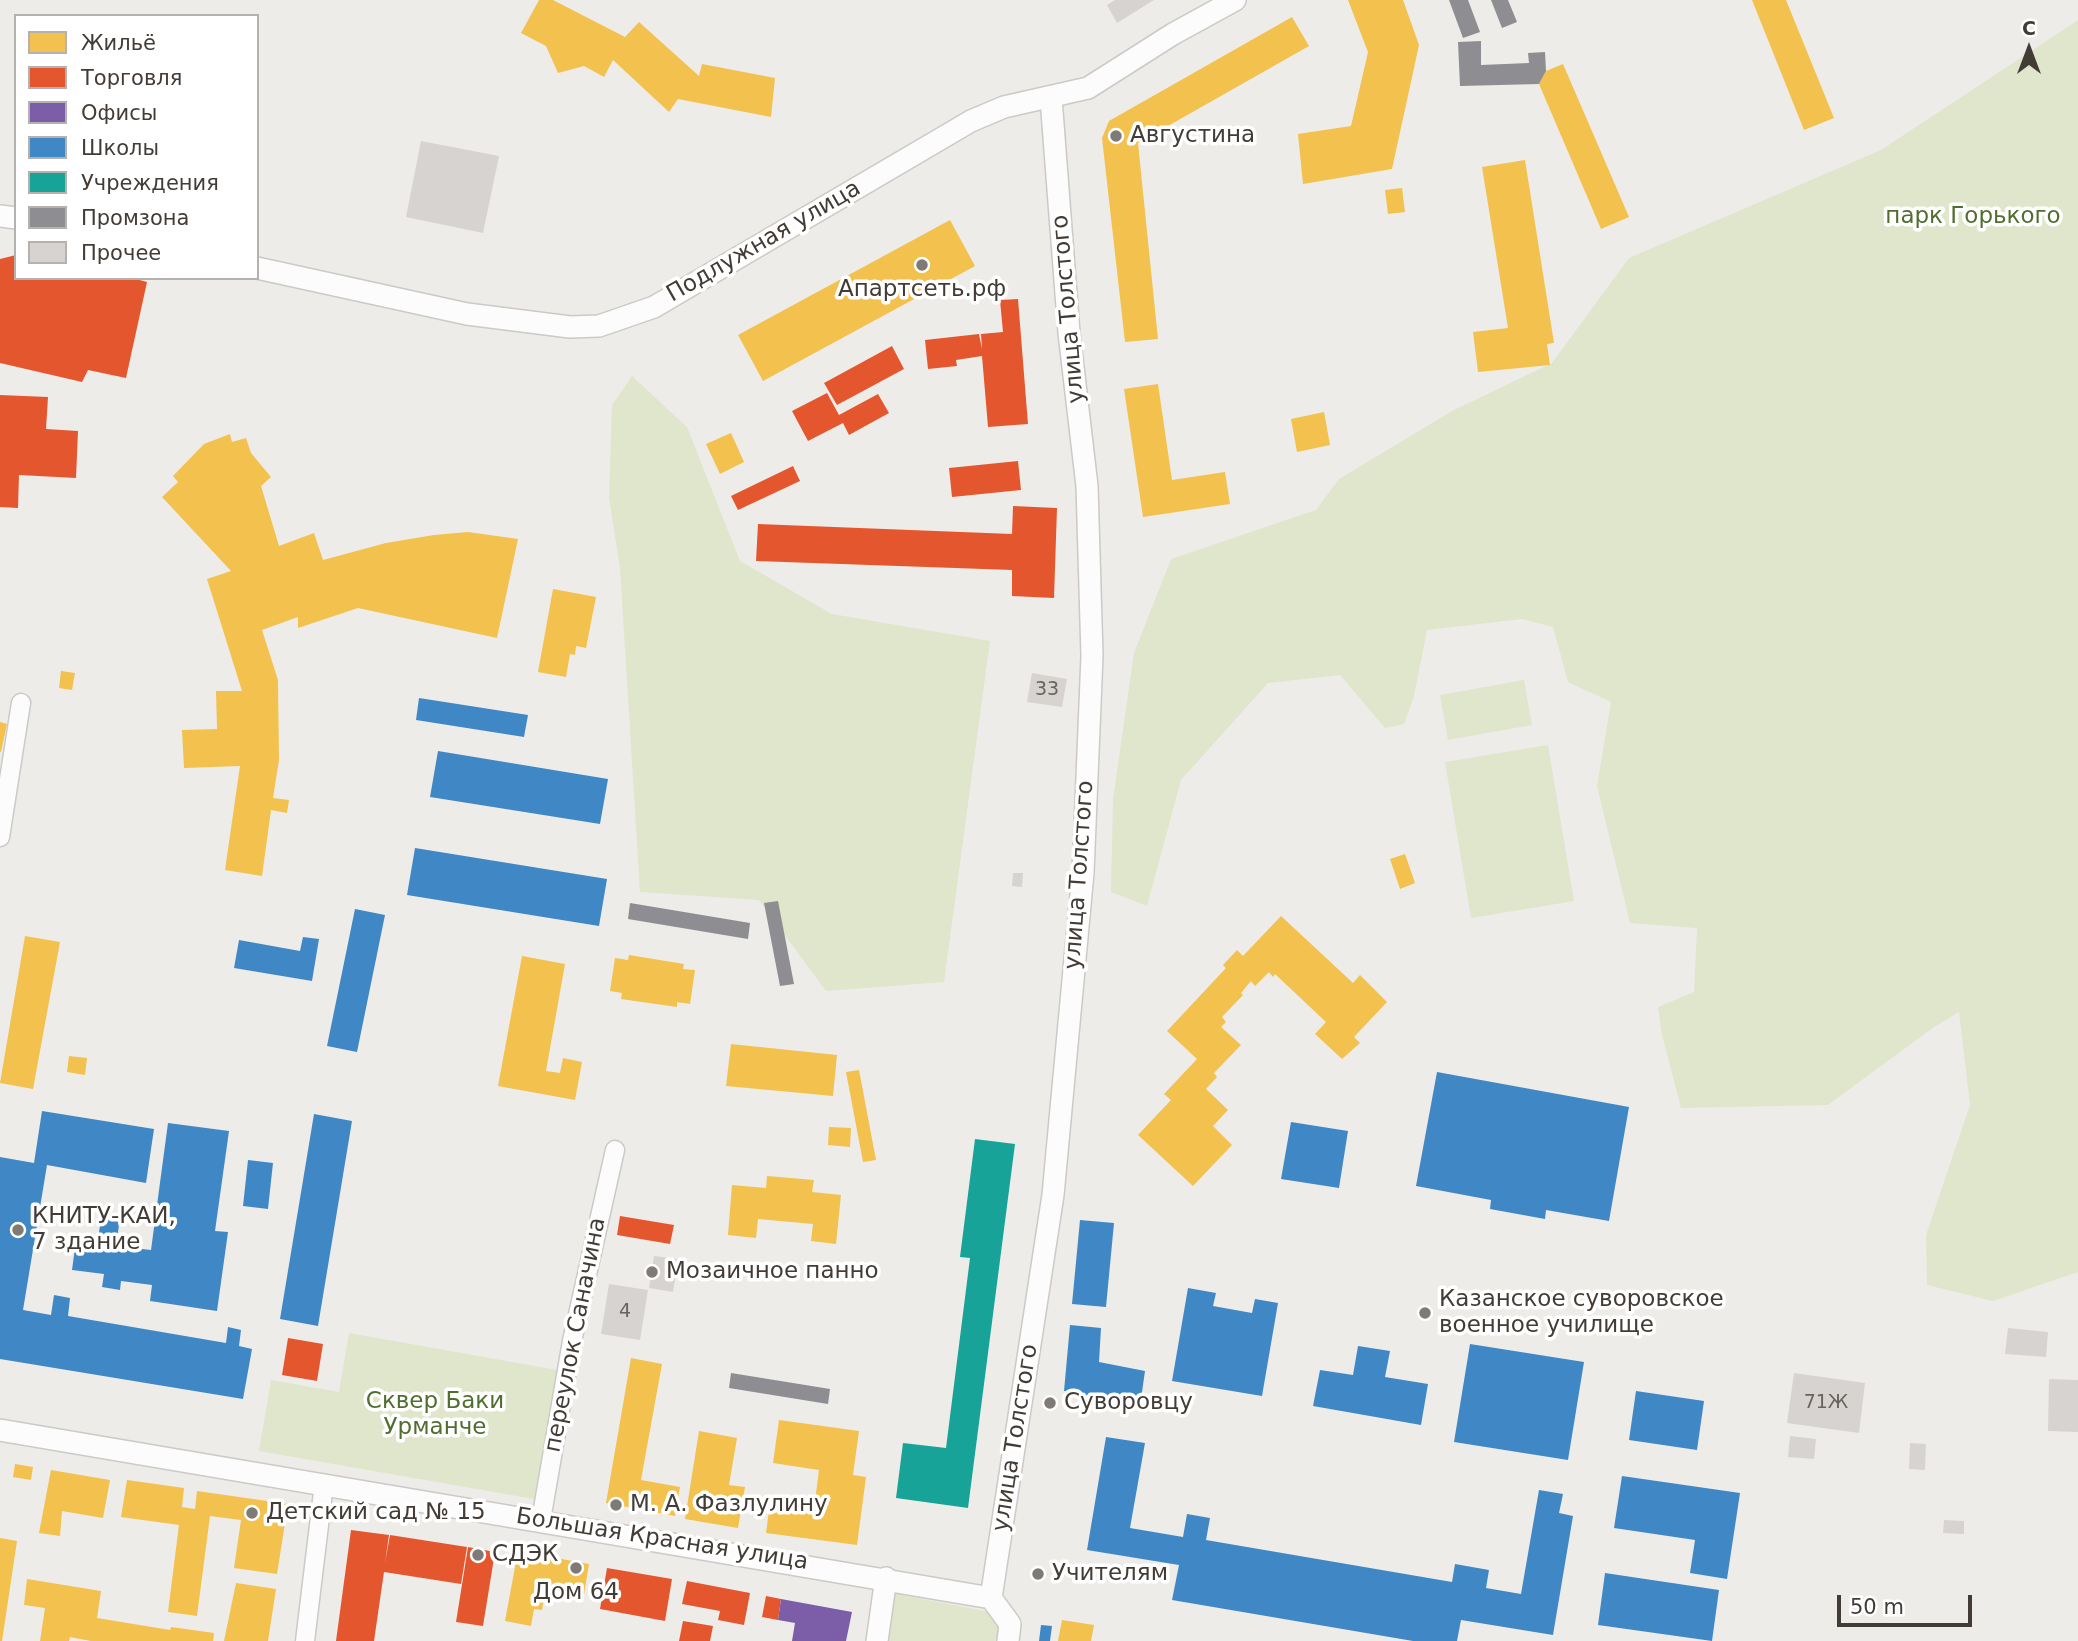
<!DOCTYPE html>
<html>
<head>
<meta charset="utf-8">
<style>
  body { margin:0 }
  #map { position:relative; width:2078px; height:1641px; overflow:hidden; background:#eeece9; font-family:"DejaVu Sans",sans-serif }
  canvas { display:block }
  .legend { position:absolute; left:14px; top:14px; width:245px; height:266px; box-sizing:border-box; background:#fff; border:2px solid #b4b1af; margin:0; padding:9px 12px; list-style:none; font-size:21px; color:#433c36 }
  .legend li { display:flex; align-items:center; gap:14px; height:35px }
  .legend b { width:35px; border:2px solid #b4b1af }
  .north { position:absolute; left:1994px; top:14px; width:70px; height:70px; -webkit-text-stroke:5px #fff; paint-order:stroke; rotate:0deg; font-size:19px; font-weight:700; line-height:28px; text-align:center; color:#433c36 }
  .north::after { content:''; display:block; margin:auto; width:24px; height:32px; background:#433c36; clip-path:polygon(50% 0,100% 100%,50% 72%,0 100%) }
  .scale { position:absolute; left:1837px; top:1595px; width:135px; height:32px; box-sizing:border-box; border:4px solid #433c36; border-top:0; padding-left:9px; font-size:21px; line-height:24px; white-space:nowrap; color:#433c36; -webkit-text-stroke:5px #fff; paint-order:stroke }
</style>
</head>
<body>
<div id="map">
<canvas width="2078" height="1641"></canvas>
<ul class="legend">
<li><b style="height:19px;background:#f2c14e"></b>Жильё</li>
<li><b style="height:19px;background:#e4572e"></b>Торговля</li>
<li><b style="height:19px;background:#7b5ea7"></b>Офисы</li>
<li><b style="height:19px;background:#3f88c5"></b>Школы</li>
<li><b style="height:19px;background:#17a398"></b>Учреждения</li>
<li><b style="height:19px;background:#8d8d92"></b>Промзона</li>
<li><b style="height:19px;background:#d6d3d0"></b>Прочее</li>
</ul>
<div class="north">С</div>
<div class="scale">50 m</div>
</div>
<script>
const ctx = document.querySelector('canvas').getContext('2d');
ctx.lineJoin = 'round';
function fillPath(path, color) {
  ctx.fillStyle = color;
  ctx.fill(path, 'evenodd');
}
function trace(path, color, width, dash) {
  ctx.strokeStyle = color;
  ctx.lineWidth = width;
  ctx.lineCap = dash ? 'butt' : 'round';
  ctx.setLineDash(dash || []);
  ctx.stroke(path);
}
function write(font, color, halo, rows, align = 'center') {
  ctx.font = font + ' "DejaVu Sans",sans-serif';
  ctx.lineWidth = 7;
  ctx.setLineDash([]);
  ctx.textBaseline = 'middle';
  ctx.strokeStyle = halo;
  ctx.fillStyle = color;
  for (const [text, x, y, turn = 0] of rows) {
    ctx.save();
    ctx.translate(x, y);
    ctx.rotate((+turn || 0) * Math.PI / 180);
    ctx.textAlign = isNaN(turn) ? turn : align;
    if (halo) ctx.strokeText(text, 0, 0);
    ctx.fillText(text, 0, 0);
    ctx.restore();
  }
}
const green = new Path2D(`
  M2078,20V1272L1993,1301L1927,1285L1926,1235L1970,1105L1959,1012L1934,1027L1828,1105L1681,1108L1662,1035L1658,1007L1694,992L1697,928L1630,923L1597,786L1611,702L1568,682L1553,627L1522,619L1427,630L1414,696L1404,724L1385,728L1340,675L1268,683L1181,780L1147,906L1111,892L1113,799L1134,653L1171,559L1316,510L1339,479L1452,411L1552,363L1629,258L1881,150Z
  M632,376L687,427L740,561L832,614L990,641L944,982L826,991L759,900L640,892L620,568L609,498L612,405Z
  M1524,680L1532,725L1448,740L1440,695Z
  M1548,745L1574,901L1471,918L1445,762Z
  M349,1333L557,1370L534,1499L259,1451L271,1380L339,1392Z
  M896,1594L985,1611L999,1621V1641H881L887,1603Z`);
const homes = new Path2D(`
  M539,0H553L625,37L639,22L699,76L702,64L775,78L771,117L678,99L669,112L613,60L604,77L584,66L558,73L546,46L521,33Z
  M1348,0H1403L1419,45L1392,169L1303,184L1298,134L1351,126L1368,52Z
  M1752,0H1786L1834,118L1804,130Z
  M1292,17L1309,46L1138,143L1158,339L1125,342L1102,138L1109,121Z
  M1563,64L1629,217L1601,229L1539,84L1546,71Z
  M1525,160L1554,343L1547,344L1550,365L1478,372L1473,332L1508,328L1482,167Z
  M1402,188L1405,212L1388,214L1385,190Z
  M950,220L975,266L763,381L738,335Z
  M1158,384L1172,480L1225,472L1230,504L1143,517L1124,389Z
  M1324,412L1330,445L1297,452L1291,419Z
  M731,433L744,462L720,474L706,444Z
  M230,434L232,442L246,438L251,453L271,477L261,486L279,546L314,533L323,560L386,543L434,535L468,532L518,539L497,638L358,608L298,628V617L262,630L278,680L279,760L273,798L289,800L287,813L271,810L262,876L225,870L240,766L184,768L182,730L217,729L216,691H242L207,579L231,571L162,497L178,482L173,476L204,444Z
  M553,589L596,597L586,648L576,646L575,655L570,654L566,677L538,672Z
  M61,671L75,673L72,690L59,688Z
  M0,722L7,724L1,752H0Z
  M1405,854L1415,883L1400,889L1390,859Z
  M1281,916L1353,983L1360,975L1387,1002L1354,1037L1360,1043L1342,1059L1315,1034L1326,1022L1275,974L1273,977L1269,972L1255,986L1251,981L1241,993L1243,995L1222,1017L1226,1022L1221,1027L1241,1045L1214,1073L1217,1077L1206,1089L1228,1110L1213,1126L1232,1145L1193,1186L1138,1135L1171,1100L1164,1094L1197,1059L1167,1031L1226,968L1223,965L1237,950L1243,956Z
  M25,936L60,942L33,1089L0,1083Z
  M629,955L684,964L683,969L695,970L690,1004L677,1002V1007L621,999L622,993L610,991L615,958L628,960Z
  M522,956L565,964L546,1071L560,1073L563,1058L582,1062L575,1100L498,1086Z
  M731,1044L837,1055L833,1096L726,1086Z
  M69,1056L87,1058L85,1075L67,1072Z
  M859,1070L876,1160L863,1162L846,1072Z
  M829,1127L851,1128L850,1147L828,1145Z
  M767,1176L814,1180L812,1192L841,1195L836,1244L811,1241L813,1224L758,1219L756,1238L728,1235L732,1185L766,1188Z
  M631,1358L662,1364L641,1480L680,1487L675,1516L606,1503Z
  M779,1420L859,1431L853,1475L866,1477L857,1545L766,1533L771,1496L815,1501L819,1470L773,1463Z
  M699,1431L737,1438L729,1485L745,1487L738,1528L685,1519Z
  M15,1464L33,1467L31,1480L13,1477Z
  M51,1470L110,1480L103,1518L62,1511L60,1536L39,1533Z
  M127,1480L184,1488L182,1507L195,1509L197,1491L288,1504L277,1574L234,1568L241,1520L210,1516L197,1616L168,1612L179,1525L121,1517Z
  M0,1538L17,1541L2,1641H0Z
  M518,1551L589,1564L584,1594L546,1587L542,1610L534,1609L531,1626L505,1621Z
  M27,1579L101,1591L97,1618L170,1630L171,1627L214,1633L213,1641H91L70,1637L69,1641H40L45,1608L24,1605Z
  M236,1583L276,1589L268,1641H224Z
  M1062,1620L1094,1625L1091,1641H1058Z`);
const shops = new Path2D(`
  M16,255V278H132L147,282L126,378L88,370L82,382L0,363V259Z
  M1018,299L1028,424L988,427L982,356L956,360L957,366L928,369L925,340L979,334L982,349L981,334L1003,332L1000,300Z
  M892,346L904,369L837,405L824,383Z
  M827,393L839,415L878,394L889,413L849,435L843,423L808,441L792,411Z
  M0,395L48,397L46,429L78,431L76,478L19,475L18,508L0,507Z
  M1018,461L1021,490L952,497L949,468Z
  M793,466L800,481L738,510L731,496Z
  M1013,506L1057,508L1054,598L1012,596V570L756,561L758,524L1012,534Z
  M620,1216L674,1225L670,1244L617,1235Z
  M288,1338L323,1344L317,1381L282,1375Z
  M351,1530L389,1535L385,1563L390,1535L467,1547L461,1584L384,1572L374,1641H336Z
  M468,1547L495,1552L483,1626L456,1622Z
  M607,1568L672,1579L665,1621L600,1609Z
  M687,1581L750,1593L744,1625L718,1620L720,1611L682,1604Z
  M766,1596L781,1599L778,1620L762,1617Z
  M683,1621L713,1626L710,1641H679Z`);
const offices = new Path2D(`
  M781,1599L852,1612L846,1641H792L795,1623L778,1620Z`);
const schools = new Path2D(`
  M419,698L528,715L524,737L416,720Z
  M438,751L608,779L600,824L430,797Z
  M415,848L607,879L599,926L407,895Z
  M355,909L385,915L357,1052L327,1046Z
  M303,937L319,939L312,981L234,968L239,940L300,951Z
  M1437,1072L1629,1107L1609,1221L1546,1210L1545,1219L1490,1209L1491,1200L1416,1186Z
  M42,1111L154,1129L146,1183L47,1165L23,1310L51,1315L54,1295L70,1298L68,1316L226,1343L228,1327L241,1330L239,1346L252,1349L243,1399L0,1359V1157L34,1163Z
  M314,1114L352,1121L318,1326L280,1319Z
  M1291,1122L1348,1131L1339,1188L1281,1179Z
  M168,1123L229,1131L215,1231L228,1232L217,1311L150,1301L152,1285L121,1281L120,1290L102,1287L104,1274L72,1270L76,1240L98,1242L101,1215L120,1218L116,1246L151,1250Z
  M248,1160L273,1163L268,1209L243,1206Z
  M1080,1220L1114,1223L1106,1307L1072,1304Z
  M1188,1288L1216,1293L1213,1306L1252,1313L1255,1299L1278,1303L1262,1396L1172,1381Z
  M1070,1325L1101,1328L1099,1362L1145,1371L1140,1406L1064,1391Z
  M1470,1344L1584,1362L1568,1460L1454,1442Z
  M1358,1346L1390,1351L1385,1377L1428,1384L1421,1425L1313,1406L1320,1370L1353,1375Z
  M1636,1391L1704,1401L1697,1450L1629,1440Z
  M1106,1437L1145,1443L1130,1528L1183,1537L1187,1514L1210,1518L1206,1540L1452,1582L1455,1564L1489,1570L1486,1588L1521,1594L1539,1490L1563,1494L1559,1513L1573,1516L1553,1635L1461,1620L1457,1641H1413L1172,1600L1179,1565L1087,1550Z
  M1622,1476L1740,1493L1727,1579L1690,1573L1695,1540L1614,1528Z
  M1605,1573L1719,1590L1712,1641L1598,1625Z
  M1041,1625L1052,1626L1050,1641H1039Z`);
const public = new Path2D(`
  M975,1139L1015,1144L968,1508L896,1498L903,1443L946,1448L970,1258L960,1257Z`);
const industry = new Path2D(`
  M1449,0H1468L1480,32L1463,38Z
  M1491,0H1508L1517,22L1502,28Z
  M1481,41V65L1529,63L1528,53L1545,52L1546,71L1539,84L1460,86L1458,42Z
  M778,901L794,984L780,986L764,903Z
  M630,903L750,923L748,939L628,919Z
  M731,1373L830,1389L828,1404L729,1388Z`);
const building = new Path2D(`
  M1115,0H1154L1117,23L1107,5Z
  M421,141L499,156L483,233L406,217Z
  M1032,673L1067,679L1062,707L1027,702Z
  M1013,873H1023L1022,887L1012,886Z
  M654,1256L678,1259L673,1292L649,1288Z
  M609,1284L648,1290L640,1340L601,1334Z
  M2008,1328L2048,1332L2046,1357L2005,1354Z
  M1794,1373L1865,1383L1859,1433L1787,1423Z
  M2049,1379L2078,1380V1432L2048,1431Z
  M1790,1436L1816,1439L1814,1459L1788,1457Z
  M1910,1443L1926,1444L1925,1470L1909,1469Z
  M1944,1520L1964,1521V1534L1943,1533Z`);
const minor = new Path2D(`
  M0,837L21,703
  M541,1520L572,1341L615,1150
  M305,1641L324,1484`);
const tertiary = new Path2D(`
  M0,216L16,218
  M257,268L467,314L570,327L599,326L654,307L971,121L1004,107L1088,88L1173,34L1235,0
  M0,1430L991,1598
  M877,1641L886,1578
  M1008,1641L1010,1624L991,1598L1053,1195L1083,873L1092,656L1087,486L1069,333L1051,98`);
const markers = [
  [1116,136,7,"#7f7a75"],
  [922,265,7,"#7f7a75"],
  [18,1230,7,"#7f7a75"],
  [652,1272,7,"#7f7a75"],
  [1425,1313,7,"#7f7a75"],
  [1050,1403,7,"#7f7a75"],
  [616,1505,7,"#7f7a75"],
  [252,1513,7,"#7f7a75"],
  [478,1555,7,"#7f7a75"],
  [576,1568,7,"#7f7a75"],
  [1038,1574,7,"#7f7a75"]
];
const numberNames = [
  ["33",1047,690],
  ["4",625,1312],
  ["71Ж",1826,1403]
];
const poiNames = [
  ["Августина",1130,136],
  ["Апартсеть.рф",922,290,"center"],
  ["КНИТУ-КАИ,",32,1217],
  ["7 здание",32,1243],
  ["Мозаичное панно",666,1272],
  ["Казанское суворовское",1439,1300],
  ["военное училище",1439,1326],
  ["Суворовцу",1064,1403],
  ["М. А. Фазлулину",630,1505],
  ["Детский сад № 15",266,1513],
  ["СДЭК",492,1555],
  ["Учителям",1052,1574],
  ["Дом 64",576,1593,"center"]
];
const parkNames = [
  ["парк Горького",1973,217],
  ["Сквер Баки",435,1402],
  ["Урманче",435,1428]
];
const streetNames = [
  ["Подлужная улица",764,242,-30],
  ["улица Толстого",1069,309,-95],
  ["улица Толстого",1080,875,-86],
  ["переулок Саначина",576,1335,-79],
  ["улица Толстого",1016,1438,-81],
  ["Большая Красная улица",662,1540,9]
];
fillPath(green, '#dfe6cb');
fillPath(homes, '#f2c14e');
fillPath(shops, '#e4572e');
fillPath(offices, '#7b5ea7');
fillPath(schools, '#3f88c5');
fillPath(public, '#17a398');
fillPath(industry, '#8d8d92');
fillPath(building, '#d6d3d0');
trace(minor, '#ccc9c6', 21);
trace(tertiary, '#ccc9c6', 24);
trace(minor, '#fcfcfc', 18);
trace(tertiary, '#fcfcfc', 21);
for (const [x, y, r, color] of markers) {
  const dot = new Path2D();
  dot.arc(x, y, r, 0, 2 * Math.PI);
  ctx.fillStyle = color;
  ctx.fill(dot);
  trace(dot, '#fff', 2.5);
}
write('19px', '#69635e', null, numberNames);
write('23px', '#433c36', '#fff', poiNames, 'left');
write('23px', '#516e2f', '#fff', parkNames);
write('23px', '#433c36', '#fff', streetNames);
</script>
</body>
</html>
